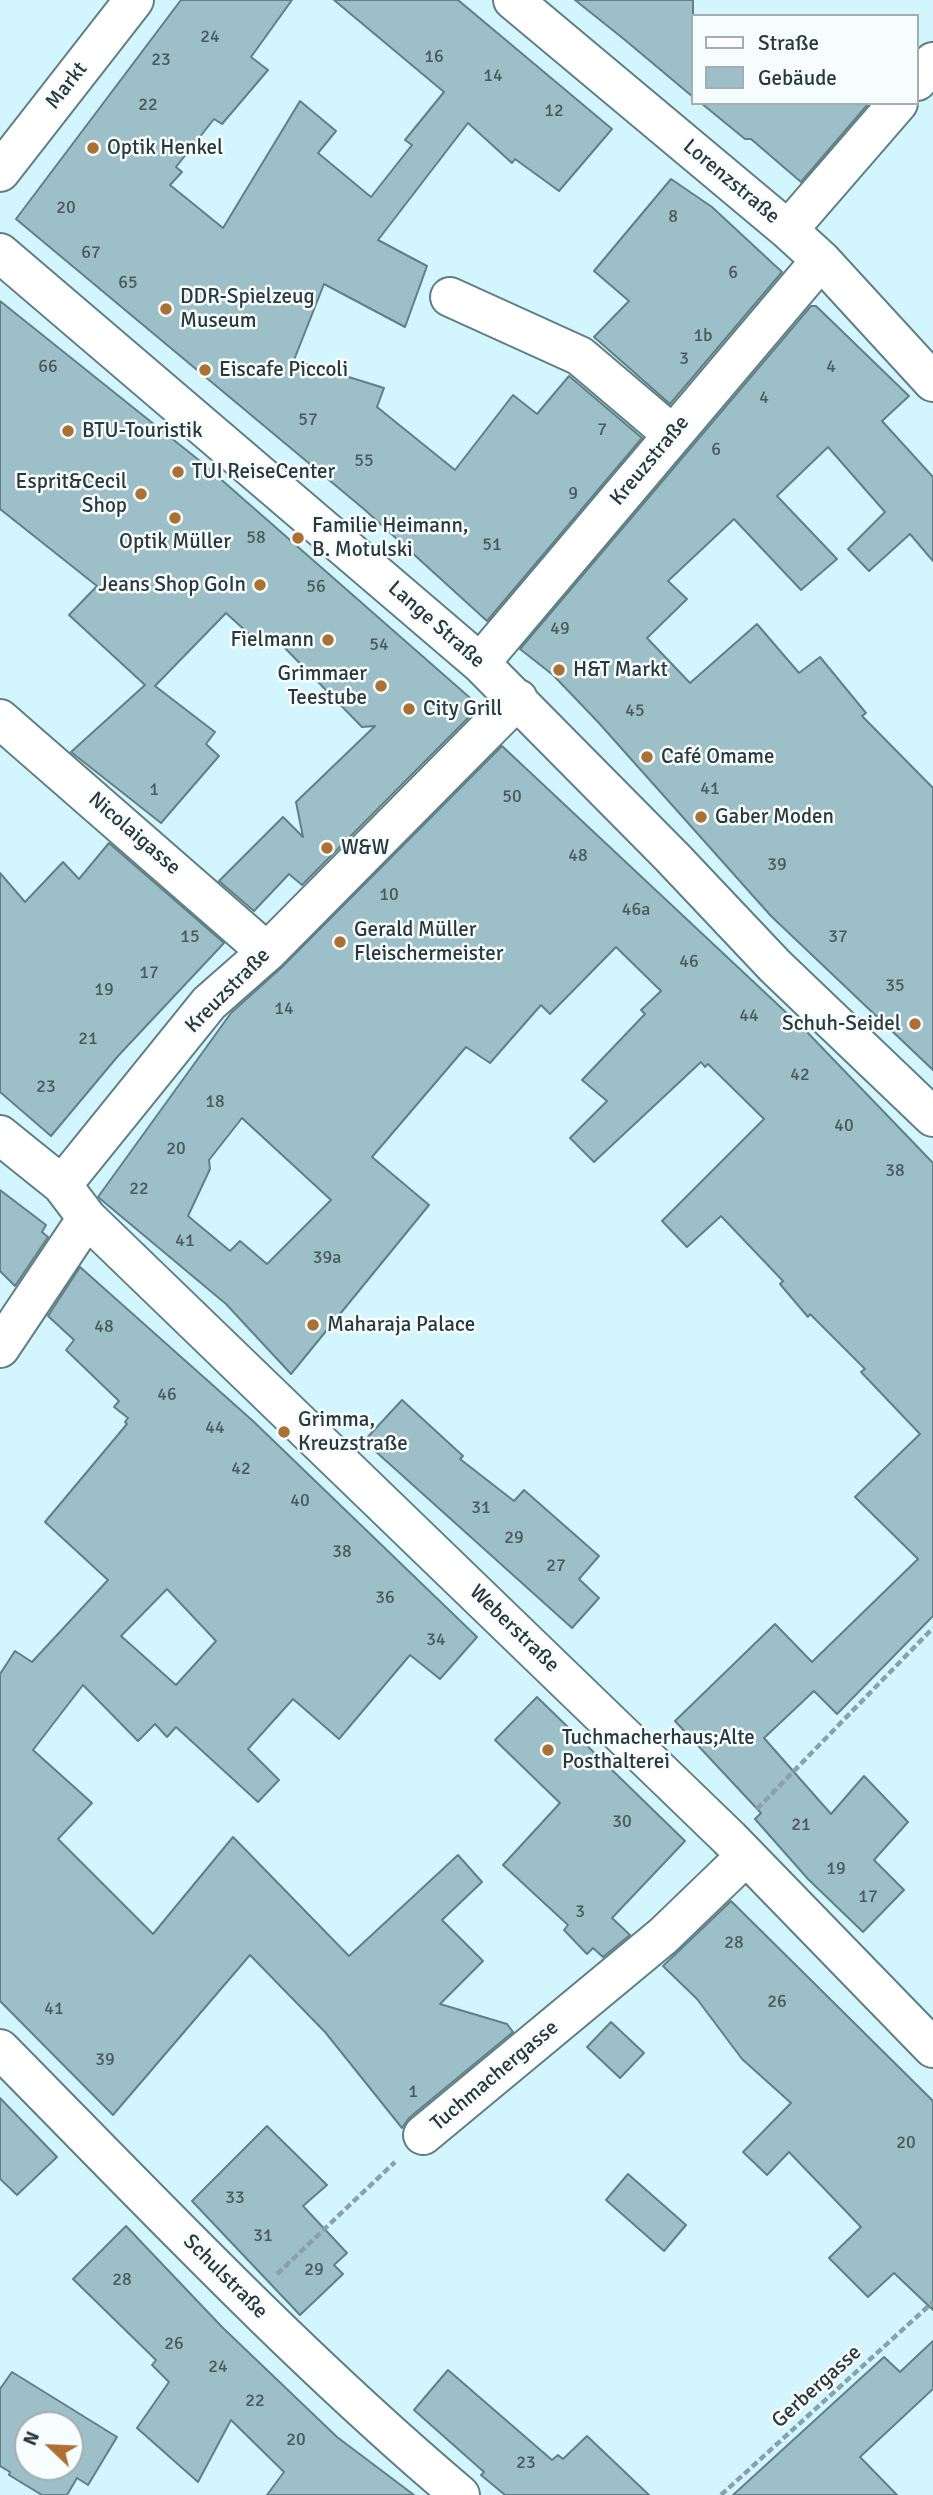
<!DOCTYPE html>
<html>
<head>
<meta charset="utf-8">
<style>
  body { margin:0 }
  #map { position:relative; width:933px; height:2495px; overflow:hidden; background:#d3f6fe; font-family:Signika,sans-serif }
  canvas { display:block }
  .legend { position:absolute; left:691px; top:14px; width:228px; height:91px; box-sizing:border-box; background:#f6fdff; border:2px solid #a4aeb1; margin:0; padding:9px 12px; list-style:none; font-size:21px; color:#2a383b }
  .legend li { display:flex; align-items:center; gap:14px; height:35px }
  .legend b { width:35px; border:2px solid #a4aeb1 }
  .north { position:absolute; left:14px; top:2411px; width:70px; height:70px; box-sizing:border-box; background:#f6fdff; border:2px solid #a4aeb1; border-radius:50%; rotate:293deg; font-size:19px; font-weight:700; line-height:28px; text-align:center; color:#2a383b }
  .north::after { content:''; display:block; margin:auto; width:24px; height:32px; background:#ac7033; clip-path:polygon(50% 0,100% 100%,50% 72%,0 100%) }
</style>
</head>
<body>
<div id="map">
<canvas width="933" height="2495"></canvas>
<ul class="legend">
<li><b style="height:9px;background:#fff"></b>Straße</li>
<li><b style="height:19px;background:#9dbfc7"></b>Gebäude</li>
</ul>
<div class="north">N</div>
</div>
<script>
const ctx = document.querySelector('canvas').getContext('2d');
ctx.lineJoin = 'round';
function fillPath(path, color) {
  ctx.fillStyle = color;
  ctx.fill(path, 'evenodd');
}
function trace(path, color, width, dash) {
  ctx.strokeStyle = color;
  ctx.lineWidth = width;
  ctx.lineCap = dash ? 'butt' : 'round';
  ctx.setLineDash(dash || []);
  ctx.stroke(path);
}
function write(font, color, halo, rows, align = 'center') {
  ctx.font = font + ' Signika,sans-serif';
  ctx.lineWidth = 5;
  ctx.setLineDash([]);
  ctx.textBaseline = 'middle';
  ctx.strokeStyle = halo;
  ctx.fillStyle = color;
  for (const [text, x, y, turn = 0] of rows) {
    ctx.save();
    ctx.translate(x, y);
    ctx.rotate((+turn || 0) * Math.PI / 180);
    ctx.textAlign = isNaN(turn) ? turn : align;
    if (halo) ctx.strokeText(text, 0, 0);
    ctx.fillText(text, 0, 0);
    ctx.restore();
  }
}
const building = new Path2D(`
  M181,0H292L251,57L268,70L222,124L214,119L176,167L182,172L170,185L223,228L300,101L336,131L318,153L371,197L412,145L405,140L444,92L334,0H458L612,129L559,191L515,159L512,163L468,123L378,240L427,266L405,327L324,284L294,360L384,388L377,407L455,470L513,395L537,414L569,376L642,438L487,621L365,510L16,219Z
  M575,0H693V97L625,40Z
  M701,103H869L801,182L751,139H745Z
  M671,179L712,207L782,272L670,404L594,337L629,301L594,271Z
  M0,301L200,461L477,704L467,713L470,716L302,885L289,874L254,911L219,881L283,817L303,837L296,802L375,726L362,727L280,643L260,644L226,613L155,686L215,732L206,744L219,756L161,823L71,752L145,685L69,615L97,586L0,509Z
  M811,306H816L909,396L882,421L933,477V561L910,534L869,571L848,549L885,512L828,447L777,496L837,559L801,590L734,519L668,581L687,599L647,638L690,683L757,624L799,673L820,657L866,713L862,716L933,788V1070L771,916L598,722L553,675L520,649Z
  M502,746L807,1032L933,1163V1616L837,1714L814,1691L764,1738L831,1814L864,1776L908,1822L874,1860L904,1890L863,1932L808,1879L755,1819L761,1813L675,1721L775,1624L812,1662L918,1559L855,1497L920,1434L861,1372L865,1369L810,1314L808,1317L780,1284L783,1281L721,1216L687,1247L662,1221L764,1119L708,1064L705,1067L701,1062L594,1162L570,1138L607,1101L582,1080L645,1014L641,1010L661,991L616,947L550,1014L541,1005L490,1063L466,1047L372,1157L429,1205L291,1374L226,1304L98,1197L231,1013L282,967ZM242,1118L331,1200L267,1264L240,1241L230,1251L188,1216L210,1169L209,1160Z
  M109,843L224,943L118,1056L51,1136L0,1092V873L25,902L63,862L79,879Z
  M0,1190L46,1225L42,1232L48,1237L15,1286L0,1271Z
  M80,1267L253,1421L477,1637L440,1679L410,1655L339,1739L293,1699L248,1749L279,1780L258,1802L176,1727L167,1737L155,1724L138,1741L83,1685L33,1750L92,1803L58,1839L153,1934L233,1837L349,1956L458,1855L482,1882L442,1920L483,1961L440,2004L507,2024L513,2032L409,2118L402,2128L325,2032L250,1955L113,2115L0,2001V1674L15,1651L32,1662L108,1580L45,1522L127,1424L125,1422L128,1418L114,1407L119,1401L66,1350L74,1340L48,1316ZM167,1589L216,1641L176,1685L121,1636Z
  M402,1400L463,1456L460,1459L514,1501L524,1490L599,1556L579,1579L599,1598L572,1628L364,1441Z
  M537,1697L685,1841L612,1918L630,1935L603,1957L593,1948L587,1954L564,1930L568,1925L503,1865L560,1803L495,1740Z
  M731,1901L933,2101V2310L894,2273L868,2297L829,2258L861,2227L789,2152L767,2175L743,2152L791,2103L742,2059L697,1999L663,1966Z
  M611,2022L644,2053L620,2078L587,2047Z
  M0,2098L57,2157L17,2195L0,2179Z
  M267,2126L327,2185L303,2206L347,2253L334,2265L343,2274L300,2315L192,2201Z
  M628,2174L686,2225L664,2251L606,2200Z
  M126,2226L222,2327L337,2437L414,2495H267L284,2472L231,2420L198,2482L137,2428L169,2382L152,2365L156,2360L73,2279Z
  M933,2341V2389L860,2457L897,2495H733L884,2357L900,2372Z
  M448,2370L552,2460L558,2455L563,2459L587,2436L649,2495H505L481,2475L484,2472L414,2410Z
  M12,2372L117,2437L88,2485L77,2478L67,2495H42L9,2475L10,2472L0,2466V2389ZM28,2425H70V2467H28Z`);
const path = new Path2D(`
  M757,1809L933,1628
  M277,2274L395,2162
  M721,2495L933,2302`);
const minor = new Path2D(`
  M513,0L788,230L821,260L933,382
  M917,81L933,62
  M0,172L134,0
  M788,230L898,103
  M0,253L480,663L672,857L775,966L933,1117
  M450,297L580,356L673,435
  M480,663L821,260
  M0,719L267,952
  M0,1135L62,1185L87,1218L729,1838L933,2048
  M62,1185L209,1003L267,952L518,699
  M0,1348L87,1218
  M0,2049C150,2201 297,2357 460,2495
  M423,2135L663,1936L746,1856`);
const markers = [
  [93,148,7,"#ac7033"],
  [166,309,7,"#ac7033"],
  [205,370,7,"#ac7033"],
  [68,431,7,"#ac7033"],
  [178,472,7,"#ac7033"],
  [141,494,7,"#ac7033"],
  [175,518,7,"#ac7033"],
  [298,538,7,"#ac7033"],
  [260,585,7,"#ac7033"],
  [328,640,7,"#ac7033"],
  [559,670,7,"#ac7033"],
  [381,686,7,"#ac7033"],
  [409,709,7,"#ac7033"],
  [647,757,7,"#ac7033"],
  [701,817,7,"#ac7033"],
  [327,848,7,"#ac7033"],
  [340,942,7,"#ac7033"],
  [915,1024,7,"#ac7033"],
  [313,1325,7,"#ac7033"],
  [284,1432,7,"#ac7033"],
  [548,1750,7,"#ac7033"]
];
const numberNames = [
  ["24",210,37],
  ["16",434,57],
  ["23",161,60],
  ["14",493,76],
  ["22",148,105],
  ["12",554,111],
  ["20",66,208],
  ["8",673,217],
  ["67",91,253],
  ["6",733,273],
  ["65",128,283],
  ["1b",703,336],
  ["3",684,359],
  ["66",48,367],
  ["4",831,367],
  ["4",764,398],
  ["57",308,420],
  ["7",602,430],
  ["6",716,450],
  ["55",364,461],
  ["9",573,494],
  ["58",256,538],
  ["51",492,545],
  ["56",316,587],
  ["49",560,629],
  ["54",379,645],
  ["45",635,711],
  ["41",710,789],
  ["1",154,790],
  ["50",512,797],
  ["48",578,856],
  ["39",777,865],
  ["10",389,895],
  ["46a",636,910],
  ["15",190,937],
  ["37",838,937],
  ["46",689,962],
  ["17",149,973],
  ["35",895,986],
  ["19",104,990],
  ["14",284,1009],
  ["44",749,1016],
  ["21",88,1039],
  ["42",800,1075],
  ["23",46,1087],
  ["18",215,1102],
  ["40",844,1126],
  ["20",176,1149],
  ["38",895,1171],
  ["22",139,1189],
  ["41",185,1241],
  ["39a",327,1258],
  ["48",104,1327],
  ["46",167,1395],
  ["44",215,1428],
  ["42",241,1469],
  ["40",300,1501],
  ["31",481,1508],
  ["29",514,1538],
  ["38",342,1552],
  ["27",556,1566],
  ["36",385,1598],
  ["34",436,1640],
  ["30",622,1822],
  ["21",801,1825],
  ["19",836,1869],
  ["17",868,1897],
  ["3",580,1912],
  ["28",734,1943],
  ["26",777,2002],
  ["41",54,2009],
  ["39",105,2060],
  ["1",413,2092],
  ["20",906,2143],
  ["33",235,2198],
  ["31",263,2236],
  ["29",314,2270],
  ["28",122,2280],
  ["26",174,2344],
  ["24",218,2367],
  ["22",255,2401],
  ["20",296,2440],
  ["23",526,2463]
];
const streetNames = [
  ["Markt",67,86,-52],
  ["Lorenzstraße",731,182,40],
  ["Kreuzstraße",650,461,-50],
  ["Lange Straße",436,625,41],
  ["Nicolaigasse",134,834,41],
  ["Kreuzstraße",228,991,-45],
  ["Weberstraße",514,1629,44],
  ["Tuchmachergasse",495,2076,-40],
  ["Schulstraße",225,2277,45],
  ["Gerbergasse",817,2387,-42]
];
const poiNames = [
  ["Optik Henkel",107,148],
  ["DDR-Spielzeug",180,297],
  ["Museum",180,321],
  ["Eiscafe Piccoli",219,370],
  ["BTU-Touristik",82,431],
  ["TUI ReiseCenter",192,472],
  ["Esprit&Cecil",127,482,"right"],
  ["Shop",127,506,"right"],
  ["Familie Heimann,",312,526],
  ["B. Motulski",312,550],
  ["Optik Müller",175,542,"center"],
  ["Jeans Shop GoIn",246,585,"right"],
  ["Fielmann",314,640,"right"],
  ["H&T Markt",573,670],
  ["Grimmaer",367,674,"right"],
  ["Teestube",367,698,"right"],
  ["City Grill",423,709],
  ["Café Omame",661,757],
  ["Gaber Moden",715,817],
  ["W&W",341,848],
  ["Gerald Müller",354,930],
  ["Fleischermeister",354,954],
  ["Schuh-Seidel",901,1024,"right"],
  ["Maharaja Palace",327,1325],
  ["Grimma,",298,1420],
  ["Kreuzstraße",298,1444],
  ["Tuchmacherhaus;Alte",562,1738],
  ["Posthalterei",562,1762]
];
fillPath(building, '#9dbfc7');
trace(building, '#608087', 2);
trace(minor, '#5f7f86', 42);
trace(path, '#88a2a8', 4.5, [7, 3.5]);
trace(minor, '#fff', 38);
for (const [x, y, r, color] of markers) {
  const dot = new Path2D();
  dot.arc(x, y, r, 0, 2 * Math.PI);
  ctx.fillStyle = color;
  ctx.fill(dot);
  trace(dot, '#f6fdff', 2.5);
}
write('18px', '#475a5e', null, numberNames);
write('21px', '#2a383b', '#f6fdff', streetNames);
write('21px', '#2a383b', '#f6fdff', poiNames, 'left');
</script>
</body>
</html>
